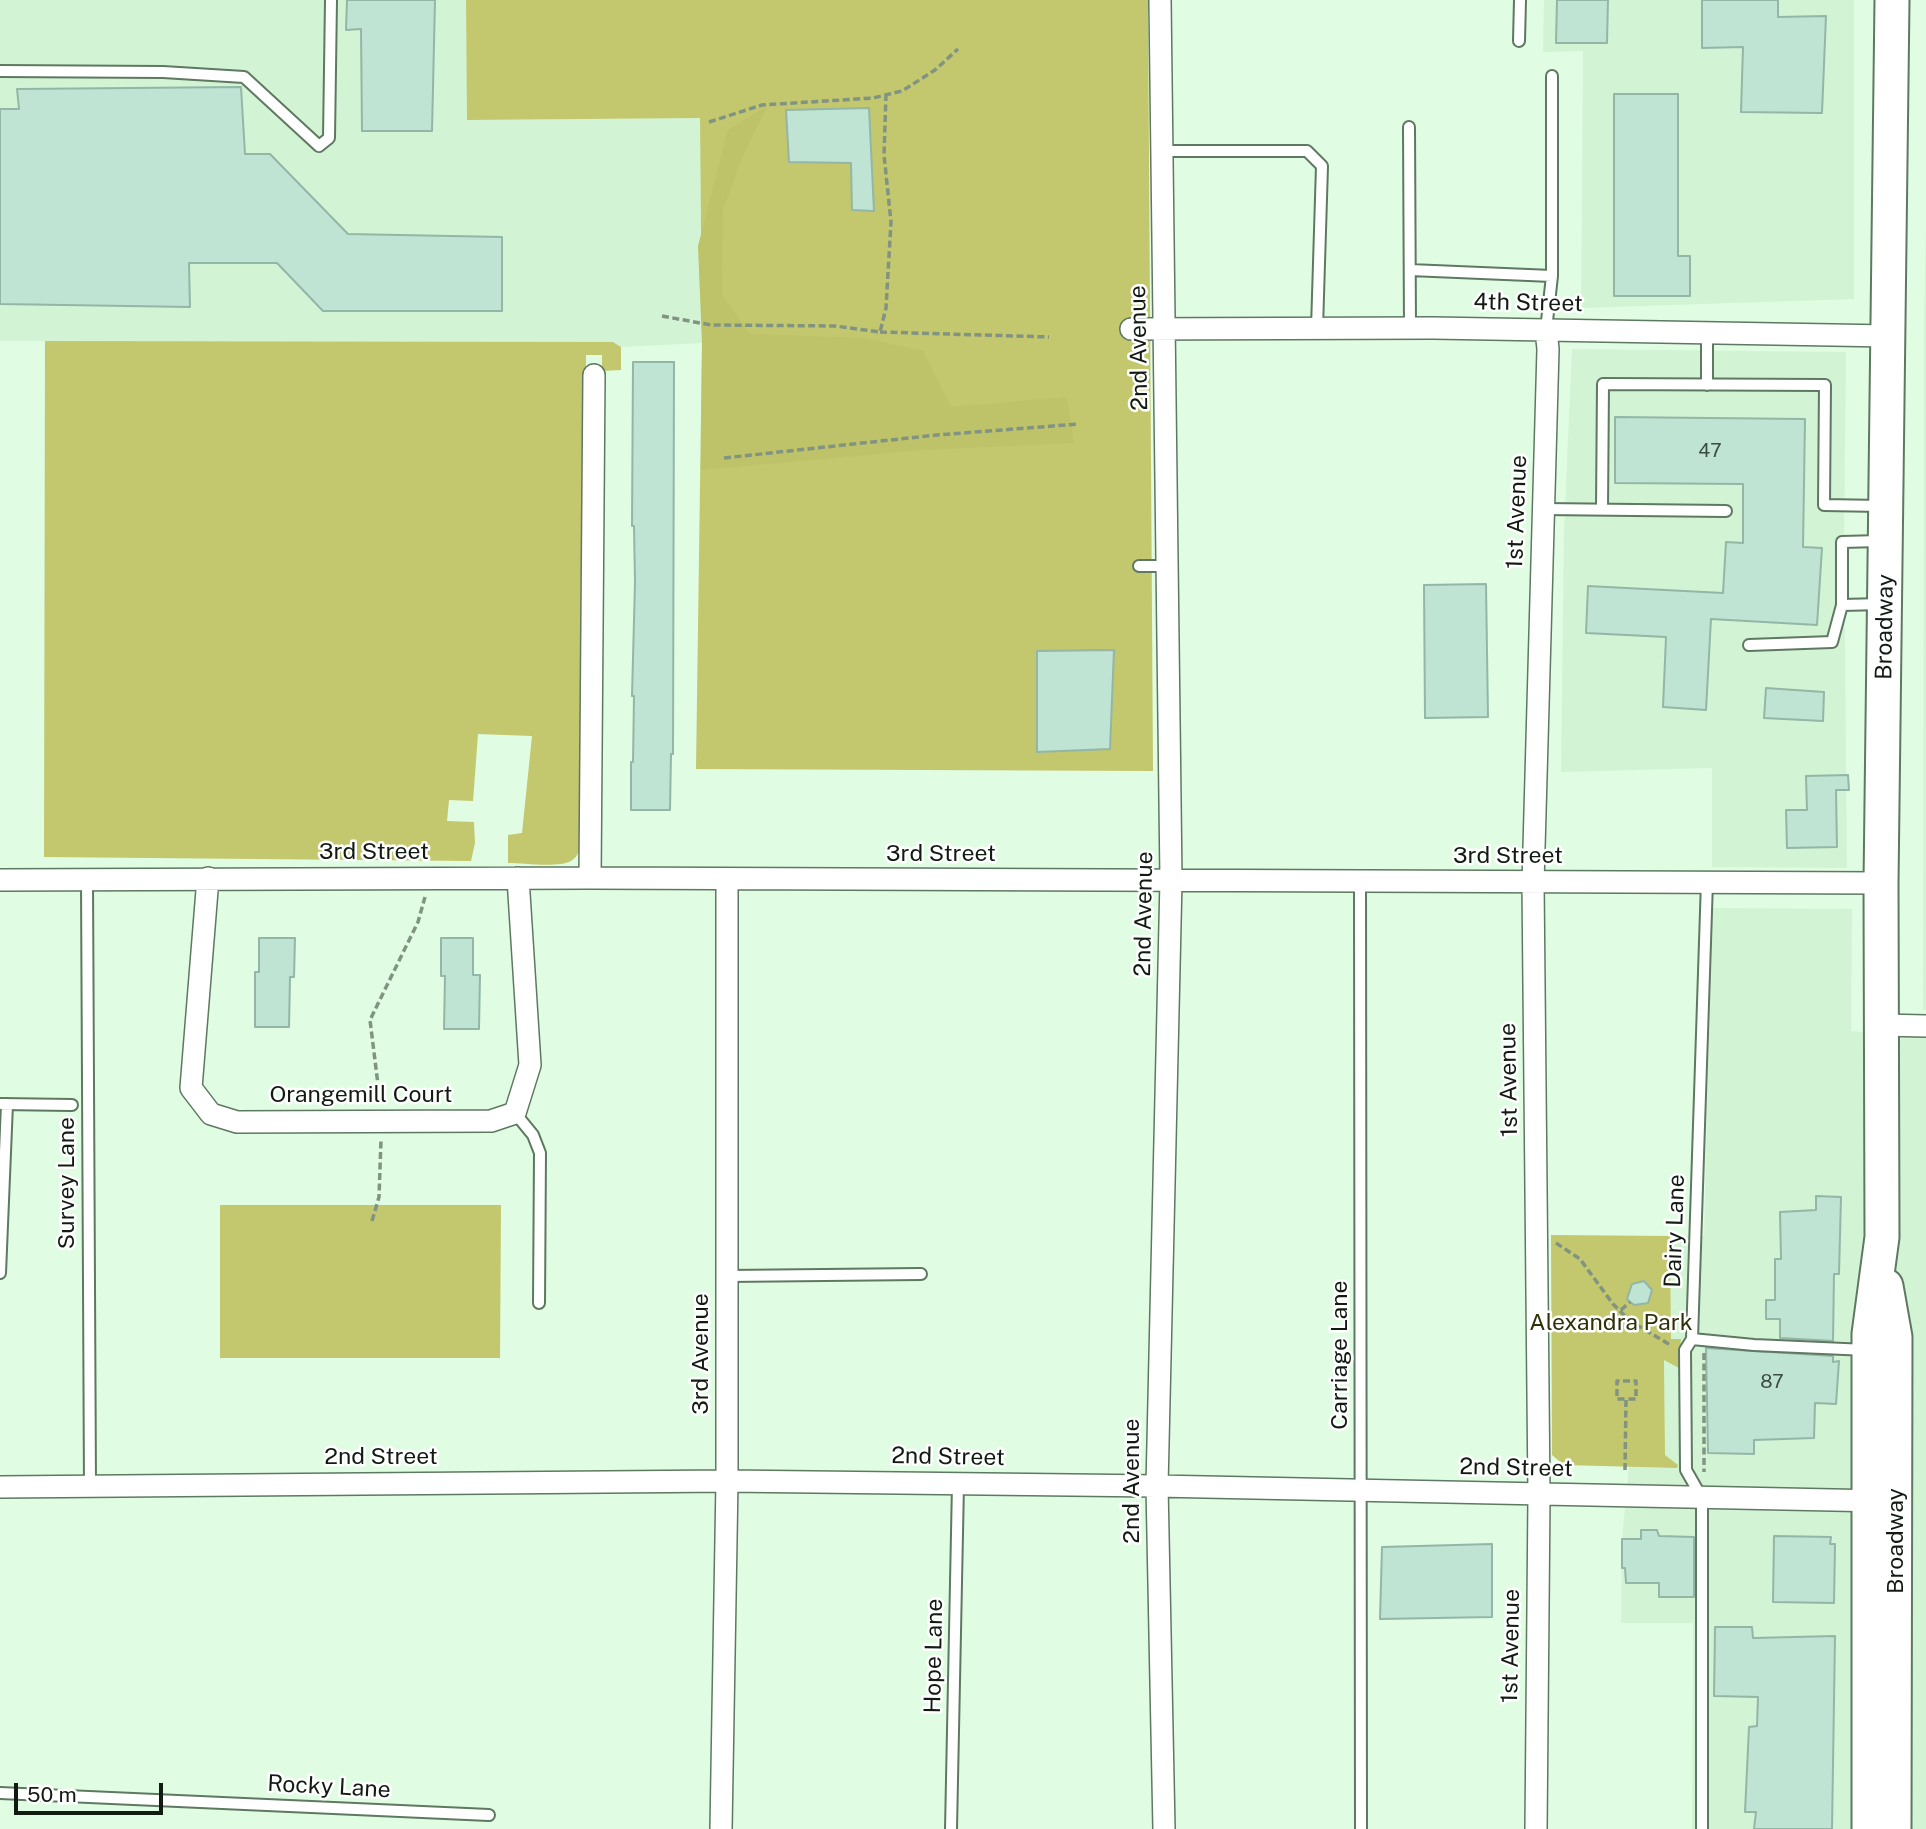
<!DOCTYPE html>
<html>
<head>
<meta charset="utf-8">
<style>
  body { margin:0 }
  #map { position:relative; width:1926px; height:1829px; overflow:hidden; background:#e0fce2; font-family:"Public Sans",sans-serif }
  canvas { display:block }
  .scale { position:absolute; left:14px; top:1783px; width:149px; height:32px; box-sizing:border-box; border:4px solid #111b12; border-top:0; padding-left:9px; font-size:21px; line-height:24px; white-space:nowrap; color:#111b12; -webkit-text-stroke:5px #fff; paint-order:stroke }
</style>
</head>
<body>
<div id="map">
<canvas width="1926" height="1829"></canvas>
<div class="scale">50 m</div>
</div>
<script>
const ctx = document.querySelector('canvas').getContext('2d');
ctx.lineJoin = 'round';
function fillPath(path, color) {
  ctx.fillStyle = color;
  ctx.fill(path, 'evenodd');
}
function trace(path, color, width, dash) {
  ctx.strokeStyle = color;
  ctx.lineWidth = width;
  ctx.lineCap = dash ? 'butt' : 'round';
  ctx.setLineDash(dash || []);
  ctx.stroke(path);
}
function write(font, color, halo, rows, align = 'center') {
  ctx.font = font + ' "Public Sans",sans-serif';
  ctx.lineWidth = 5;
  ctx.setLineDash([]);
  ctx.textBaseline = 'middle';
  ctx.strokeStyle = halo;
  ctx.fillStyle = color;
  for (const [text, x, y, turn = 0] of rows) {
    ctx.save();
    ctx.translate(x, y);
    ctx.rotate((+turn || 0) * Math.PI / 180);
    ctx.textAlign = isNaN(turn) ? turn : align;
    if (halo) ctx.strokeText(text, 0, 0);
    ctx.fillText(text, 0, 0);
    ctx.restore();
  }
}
const built = new Path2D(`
  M0,0H466L468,120L700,118L702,343L621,347L613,342L0,341Z
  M1544,0H1854V299L1581,308L1583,51L1543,52Z
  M1926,224V1010H1923L1924,325Z
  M1572,349L1846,352L1844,533L1847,868L1712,867V768L1561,772L1564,530Z
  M1712,908L1852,909L1851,1031L1926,1037V1829H1692L1693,1623H1621L1622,1539L1629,1467L1676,1468L1678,1465L1665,1456L1664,1359L1679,1367L1681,1340L1671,1339L1670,1236H1704Z`);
const green = new Path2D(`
  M466,0H1148L1153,771L696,769L702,343L700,118L467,120Z
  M45,341L613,342L621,347V370L602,371V355H586L582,841C580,849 579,856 571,861C559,868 523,863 508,863V835L522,833L532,736L478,734L473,801L449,800L447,821L474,822L475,843L471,861L44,857Z
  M220,1205H501L500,1358H220Z
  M1551,1235L1670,1236L1671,1339H1681L1679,1368L1664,1360L1665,1455L1678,1465L1677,1468L1564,1465L1552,1455Z`);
const forest = new Path2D(`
  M767,106L741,160L723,210L722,295L750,334L864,338L923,351L951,407L1067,397L1074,443L922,450L701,470L702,343L698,246L728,130Z`);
const building = new Path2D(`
  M347,0H435L432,131H362L361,29L346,30Z
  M1557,0H1608L1607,43H1556Z
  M1702,0H1778V17L1826,16L1822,113L1741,112L1743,47L1702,48Z
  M241,87L245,154H270L348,234L502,237V311H323L277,263H189L190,307L0,304V109H19L17,89Z
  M1614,94H1678V256H1690V296H1614Z
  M869,108L874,211L852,210L851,163L789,162L786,110Z
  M633,362H674L673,754H671L670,810H631V762H633L634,696H632L635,582L634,526H632Z
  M1615,417L1805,419L1803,547L1822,548L1817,625L1711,619L1706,710L1663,707L1666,637L1586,633L1588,586L1723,593L1726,542L1743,543V484L1615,483Z
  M1486,584L1488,717L1425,718L1424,585Z
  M1114,650L1110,749L1037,752V651Z
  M1766,688L1824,692L1823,721L1764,718Z
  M1848,775L1849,790H1836L1837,847L1787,848L1786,810H1807L1806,776Z
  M259,938H295L294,977H290L289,1027H255V972H259Z
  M441,938H473V975H480L479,1029H444L445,976H441Z
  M1816,1196L1841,1197L1839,1274H1834L1833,1341L1780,1338V1319H1766V1300H1775V1259H1781L1780,1212L1816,1210Z
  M1644,1281L1652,1290L1648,1303L1634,1305L1627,1299L1632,1284Z
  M1706,1348L1833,1356V1362L1839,1361L1836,1404L1815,1403L1814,1438L1754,1440V1454L1708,1453Z
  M1641,1530H1657L1659,1536L1694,1537V1597H1659V1583H1626L1625,1568H1622V1539H1641Z
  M1774,1536L1831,1537L1830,1544H1835L1834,1603L1773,1602Z
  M1492,1544V1617L1380,1619L1382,1547Z
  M1715,1627H1752L1753,1638L1835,1636L1832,1829H1754L1756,1812H1745L1749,1727L1757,1726L1758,1697L1714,1696Z`);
const path = new Path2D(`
  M709,122L762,105L873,98L902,91L935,70L958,49
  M662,316L711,325L835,326L880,332L886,308L891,222L884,155L886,95
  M880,332L1049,337
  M724,458L937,435L1079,424
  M380,1101L370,1020L418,922L425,897
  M372,1221L379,1197L381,1140
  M1556,1243L1580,1259L1613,1304L1630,1321L1672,1346
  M1621,1310L1630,1302
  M1704,1353V1472
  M1625,1470L1626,1399H1636V1381H1617V1399H1626`);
const lane = new Path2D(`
  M1519,41L1520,0
  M0,71L163,72L244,77L319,146L329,138L331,0
  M1409,127L1410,328
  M1162,151H1307L1322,166L1317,328
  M1410,270L1552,276V76
  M1546,330L1552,276
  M1707,332V385
  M1543,509L1726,511
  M1602,509L1603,384L1825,385L1824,505L1882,506
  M1139,566H1168
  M1842,605L1882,604
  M1749,645L1832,642L1842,605V542L1880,541
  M87,881L90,1486
  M1360,882L1361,1829
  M0,1104L72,1105
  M515,1113L533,1135L540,1153L539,1303
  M0,1273L7,1104
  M727,1276L921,1274
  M1692,1339L1754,1345L1867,1350
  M0,1793L489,1815
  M951,1829L958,1484
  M1702,1829V1498L1686,1470L1685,1350L1692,1339L1707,881`);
const street = new Path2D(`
  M1160,0L1171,880L1157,1486L1164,1829
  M1131,329L1433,328L1889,336
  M208,878L191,1088L211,1114L237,1122L491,1121L515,1113L530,1065L518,878
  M590,878L594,375
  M0,880L590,878L1881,883
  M1882,1025L1926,1026
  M0,1487L727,1481L1157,1486L1881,1501
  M721,1829L727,1481V880
  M1536,1829L1539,1495L1533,883L1548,349L1546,330`);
const primary = new Path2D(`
  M1886,1286L1895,1337L1894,1829
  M1869,1829V1334L1882,1237L1881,883L1892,0`);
const numberNames = [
  ["47",1710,451],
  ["87",1772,1382]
];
const streetNames = [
  ["4th Street",1528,303,1],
  ["2nd Avenue",1139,348,-91],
  ["1st Avenue",1517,512,-88],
  ["Broadway",1885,627,-89],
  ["3rd Street",374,852],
  ["3rd Street",941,854],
  ["3rd Street",1508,856],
  ["2nd Avenue",1144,914,-89],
  ["1st Avenue",1509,1080,-91],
  ["Orangemill Court",361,1095],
  ["Survey Lane",67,1183,-90],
  ["Dairy Lane",1675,1231,-88],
  ["3rd Avenue",701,1354,-90],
  ["Carriage Lane",1340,1355,-90],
  ["2nd Street",381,1457],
  ["2nd Street",948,1457,1],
  ["2nd Street",1516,1468,1],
  ["2nd Avenue",1132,1481,-90],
  ["Broadway",1896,1541,-90],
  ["1st Avenue",1511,1646,-89],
  ["Hope Lane",934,1656,-89],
  ["Rocky Lane",329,1787,3]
];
const parkNames = [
  ["Alexandra Park",1611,1323]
];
fillPath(built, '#d2f4d4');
fillPath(green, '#c3c76e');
fillPath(forest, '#bec268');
fillPath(building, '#bfe4d3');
trace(building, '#93b6a6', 2);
trace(lane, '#5f7861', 14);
trace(street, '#5f7861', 24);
trace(primary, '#5f7861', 37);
trace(path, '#819482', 3.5, [7, 3.5]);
trace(lane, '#fff', 10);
trace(street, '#fff', 21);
trace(primary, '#fff', 33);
write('19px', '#3c4d42', null, numberNames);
write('23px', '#111b12', '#fff', streetNames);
write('23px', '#2f3008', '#fff', parkNames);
</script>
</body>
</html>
